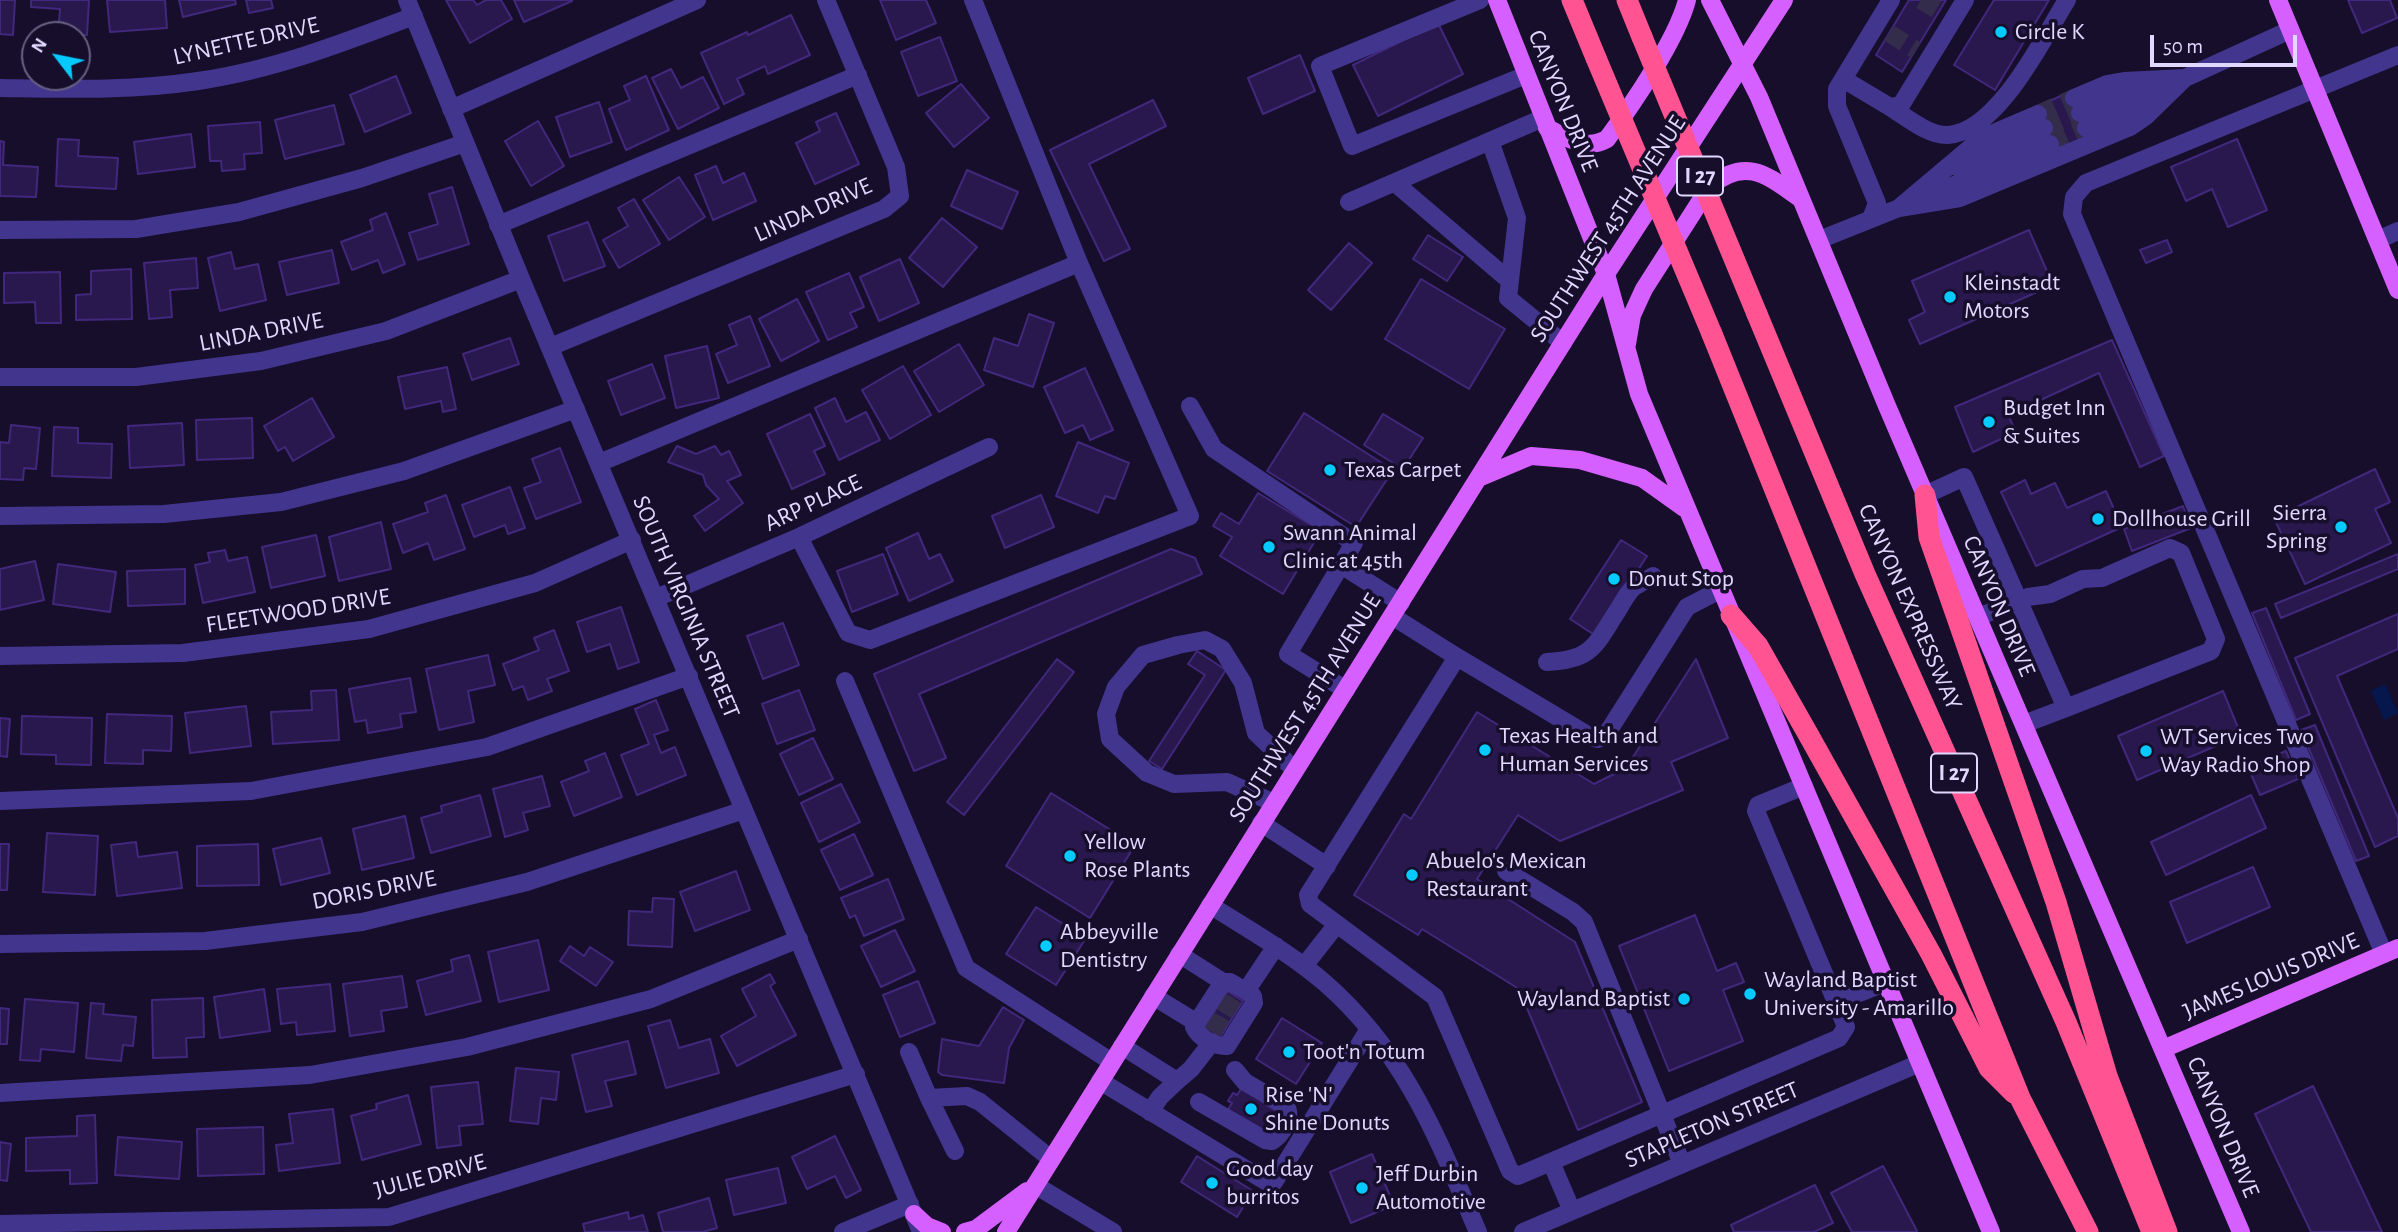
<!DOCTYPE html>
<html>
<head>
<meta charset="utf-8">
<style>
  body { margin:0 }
  #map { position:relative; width:2398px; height:1232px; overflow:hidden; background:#160e2b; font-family:"Alegreya Sans",sans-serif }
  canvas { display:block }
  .north { position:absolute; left:21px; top:21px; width:70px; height:70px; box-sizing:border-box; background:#160e2b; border:2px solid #675f80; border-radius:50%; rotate:302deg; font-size:19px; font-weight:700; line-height:28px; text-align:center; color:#e1d8ff }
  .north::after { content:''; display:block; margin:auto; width:24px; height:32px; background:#04caff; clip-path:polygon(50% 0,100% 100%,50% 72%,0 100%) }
  .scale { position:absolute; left:2150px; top:35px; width:147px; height:32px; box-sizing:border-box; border:4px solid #e1d8ff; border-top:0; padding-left:9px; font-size:21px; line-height:24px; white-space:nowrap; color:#e1d8ff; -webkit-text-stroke:5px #160e2b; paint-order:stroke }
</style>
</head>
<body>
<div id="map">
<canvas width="2398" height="1232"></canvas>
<div class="north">N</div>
<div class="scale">50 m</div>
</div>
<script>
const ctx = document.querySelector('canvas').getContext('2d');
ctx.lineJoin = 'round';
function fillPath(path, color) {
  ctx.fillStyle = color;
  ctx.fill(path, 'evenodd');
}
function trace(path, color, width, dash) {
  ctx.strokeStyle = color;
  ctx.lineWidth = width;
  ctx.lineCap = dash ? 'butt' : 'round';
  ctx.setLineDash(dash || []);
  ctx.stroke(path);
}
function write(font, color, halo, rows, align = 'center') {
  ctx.font = font + ' "Alegreya Sans",sans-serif';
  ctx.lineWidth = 7;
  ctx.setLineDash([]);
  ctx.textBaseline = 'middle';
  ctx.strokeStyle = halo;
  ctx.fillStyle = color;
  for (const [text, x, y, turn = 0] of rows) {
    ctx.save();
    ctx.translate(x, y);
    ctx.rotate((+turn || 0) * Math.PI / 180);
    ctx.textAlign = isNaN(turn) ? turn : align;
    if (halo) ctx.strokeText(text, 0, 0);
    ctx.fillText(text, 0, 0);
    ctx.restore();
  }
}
const water = new Path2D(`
  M2385,684L2398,713L2384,720L2371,691Z`);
const building = new Path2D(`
  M0,0H15L13,35L0,34Z
  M31,0H89L87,35L58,34L60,9L31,7Z
  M107,0H165L167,28L110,32Z
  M179,0H235L236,4L183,17Z
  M246,0H271L273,8L249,13Z
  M446,0H473L477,5L486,0H501L512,19L470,43Z
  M514,0H572V1L524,22Z
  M880,0H926L936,23L896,40Z
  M1909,0H1946L1902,72L1876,55Z
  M1994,0H2049L1995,90L1954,65Z
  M2348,0H2390L2397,18L2362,33Z
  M791,15L810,55L768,74L765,66L737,79L744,94L724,104L701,53L747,32L748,35Z
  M1438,23L1463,74L1378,116L1353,65Z
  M940,37L957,81L918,96L901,52Z
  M1300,55L1315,91L1263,114L1248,78Z
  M671,69L681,88L703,77L719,108L678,129L652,78Z
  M396,76L411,113L365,132L350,95Z
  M646,76L669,130L626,150L609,109L630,100L624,86Z
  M961,84L989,118L954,147L926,113Z
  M2072,91L2090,139L2054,154L2036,107Z
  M1153,100L1166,126L1089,164L1130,249L1104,261L1050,150Z
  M599,102L612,142L570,157L556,117Z
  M334,105L344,144L285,159L275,120Z
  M836,113L859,164L815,184L796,143L820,131L816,122Z
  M538,121L564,166L531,186L505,141Z
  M260,122L262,153L244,154L245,169L222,171L221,161H210L208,126Z
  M191,134L195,167L138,174L134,142Z
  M58,139L79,140L78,156L118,158L116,189L56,186Z
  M2237,139L2267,210L2228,227L2212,189L2186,201L2171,167Z
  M0,141L4,142L3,165L38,167L36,197L0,196Z
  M716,166L723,183L744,173L756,201L713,220L695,175Z
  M967,170L1018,192L1002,229L951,206Z
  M679,177L705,217L669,240L643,200Z
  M452,187L469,244L418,260L409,233L438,224L429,194Z
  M634,199L660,244L619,268L603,240L628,226L618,208Z
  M386,213L405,264L383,273L378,260L352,270L341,242L373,230L370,220Z
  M942,218L977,247L943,287L909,258Z
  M588,222L605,266L564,281L548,236Z
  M2029,230L2053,285L1920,344L1909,320L1925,312L1912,281Z
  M1428,235L1463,257L1447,281L1413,259Z
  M2167,240L2172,252L2146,263L2140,250Z
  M1349,243L1372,263L1331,310L1308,290Z
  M332,250L339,283L287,295L279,262Z
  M231,252L235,269L258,264L266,300L220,311L208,258Z
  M196,258L198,288L170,290L172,317L149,319L144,263Z
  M900,259L919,303L879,321L860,277Z
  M131,269L132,319L76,320V295L91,294V271Z
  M60,272L61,323H36L35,302L4,303V273Z
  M849,273L864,307L850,313L857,327L828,340L806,292Z
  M1421,279L1505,329L1469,389L1385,339Z
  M797,299L819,341L781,361L759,319Z
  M1029,314L1054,323L1033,387L984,370L994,338L1018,346Z
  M750,316L770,366L728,383L716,354L737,345L729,325Z
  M510,338L519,364L472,380L463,354Z
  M2112,340L2164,456L2140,467L2099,373L2008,415L2016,432L1973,452L1955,407Z
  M959,344L984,385L939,412L914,371Z
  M707,346L719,398L676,408L665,356Z
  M652,364L665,398L621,415L608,381Z
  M903,366L931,415L890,439L862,390Z
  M447,367L456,409L443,412L441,401L405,409L398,377Z
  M1085,368L1113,430L1090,440L1083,425L1065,433L1044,387Z
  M312,398L334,437L293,461L285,447L278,451L264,426Z
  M835,398L846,422L866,412L880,440L839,460L815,408Z
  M1304,413L1393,470L1356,527L1267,471Z
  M810,414L825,446L814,451L825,474L792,489L767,434Z
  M1383,414L1423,438L1403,469L1364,445Z
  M252,418L253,458L197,460L196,420Z
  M182,423L184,465L130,468L128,426Z
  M11,425L40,428L36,469L24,468L23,480L0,479V442L9,443Z
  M54,427L78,428V443L112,444L111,478L52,476Z
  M1078,442L1129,463L1115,499L1105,496L1098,513L1056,496Z
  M677,446L696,454L715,446L721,455L729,451L741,475L727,481L743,503L705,531L694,516L719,499L706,485L703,475L668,462Z
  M560,448L581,502L536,519L524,488L541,482L532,459Z
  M2375,469L2390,502L2375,509L2391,543L2305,584L2274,518Z
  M2025,480L2031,494L2055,483L2067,508L2106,491L2122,527L2036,566L2001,492Z
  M510,487L525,528L508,534L505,525L474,537L462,505Z
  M1258,493L1321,531L1283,594L1220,556L1232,537L1213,526L1221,513L1239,524Z
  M446,495L465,549L434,560L428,543L403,553L393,524L428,512L425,503Z
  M1041,495L1054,527L1005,548L992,516Z
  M2183,506L2191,528L2132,551L2124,529Z
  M381,522L391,569L339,581L329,537Z
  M918,533L929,559L940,554L953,581L909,601L886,548Z
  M316,535L325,576L271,588L262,547Z
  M1621,540L1647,556L1596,636L1570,619Z
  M1171,549L1195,558L1202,574L919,694L946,758L914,771L874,674Z
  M225,550L228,561L247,557L255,592L203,603L195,565L210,562L208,553Z
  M883,554L898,594L852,612L837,571Z
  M2398,554V569L2281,618L2275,604Z
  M35,561L44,600L0,610V569Z
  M58,564L116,572L110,612L53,604Z
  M185,569V604L128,606L127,571Z
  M621,607L639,662L618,669L610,644L587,652L577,622Z
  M2266,608L2310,714L2296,720L2252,613Z
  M2398,614V649L2337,676L2398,818V836L2375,847L2295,658Z
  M783,623L799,665L763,679L747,636Z
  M554,630L569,671L547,679L552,691L528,700L523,686L513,690L503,664L539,650L534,638Z
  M1197,651L1226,670L1162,769L1149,761L1205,675L1188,664Z
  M488,655L495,685L468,691L474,722L439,730L426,669Z
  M1057,659L1074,672L964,815L947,802Z
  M1696,659L1728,738L1671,762L1683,790L1560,841L1518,815L1477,879L1575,942L1642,1102L1578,1130L1519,989L1422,929L1418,935L1354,895L1404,814L1411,819L1477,712L1594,784L1626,768Z
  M410,678L416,712L400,714L402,727L368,733L366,720L355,722L349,689Z
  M336,690L339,740L273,744L271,712L312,710L311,691Z
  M799,690L815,730L777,744L762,704Z
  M2223,691L2241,735L2137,780L2118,736Z
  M656,700L668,730L654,735L661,753L675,747L686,775L637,795L621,755L649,744L635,709Z
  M246,706L251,746L190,753L185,713Z
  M107,714L172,716L171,751L143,750V764L105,763Z
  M22,716L92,718L91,765L56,764V755L21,754Z
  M0,718L10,719L7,757L0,756Z
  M2315,725L2369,856L2356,861L2301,730Z
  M813,738L833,779L799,795L780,754Z
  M2286,751L2298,779L2260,795L2248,767Z
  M605,753L622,797L574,816L561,782L589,771L585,761Z
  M542,776L550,806L523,813L528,830L505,837L493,789Z
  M841,784L860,822L819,842L801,803Z
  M1051,793L1135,845L1090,918L1006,866Z
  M480,795L491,836L431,853L421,818L442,812L441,806Z
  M2251,795L2266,828L2166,875L2151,842Z
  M405,816L414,858L362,870L353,829Z
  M47,833L98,836L95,895L43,892Z
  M854,834L873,875L840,890L821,850Z
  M321,838L330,873L281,885L273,849Z
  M136,842L138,857L177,852L182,888L117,896L111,845Z
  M0,844H9L7,890H0Z
  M258,844L259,885L197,886V846Z
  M2253,867L2270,907L2187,943L2170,902Z
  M736,871L750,910L695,931L680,892Z
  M888,879L904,919L864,936L855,915L850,918L841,898Z
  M653,898L674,899L672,947L628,945L629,911L652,912Z
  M1036,907L1086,938L1056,985L1006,954Z
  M1695,915L1717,971L1736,963L1744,982L1723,990L1743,1041L1669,1071L1619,946Z
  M895,930L915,971L881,987L861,946Z
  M538,940L549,990L499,1002L488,952Z
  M570,946L584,956L590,947L613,962L596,986L560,961Z
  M469,955L481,1001L426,1015L417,981L453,971L451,960Z
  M770,974L775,983L770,986L796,1035L737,1066L721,1036L756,1016L742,989Z
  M402,976L407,1007L381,1011L384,1031L350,1036L343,984Z
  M918,981L935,1023L900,1037L883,995Z
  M330,984L335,1031L297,1035L296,1022L281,1024L277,989Z
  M264,989L270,1031L220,1038L214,997Z
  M1227,991L1243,1001L1219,1039L1203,1030Z
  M203,998L204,1037L186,1038L187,1057L153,1058L152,1000Z
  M25,999L78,1003L74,1052L41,1049L40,1061L20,1060Z
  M91,1003L104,1004L103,1014L136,1017L133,1046L123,1045L121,1061L86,1058Z
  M1003,1007L1024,1020L1009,1048L1004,1083L942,1075L938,1072L942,1039L979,1046Z
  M0,1008L9,1009L7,1044H0Z
  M1282,1018L1322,1043L1296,1084L1256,1059Z
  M670,1020L679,1048L710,1039L719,1073L666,1088L648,1026Z
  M628,1041L636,1074L605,1081L612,1106L586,1112L572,1055Z
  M516,1068L559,1072L556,1100L541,1098L538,1124L510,1121Z
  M478,1082L483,1124L459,1126L461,1145L437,1148L431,1087Z
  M1243,1086L1268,1101L1266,1105L1282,1114L1269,1135L1226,1113L1232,1103L1228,1101L1233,1093L1237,1095Z
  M2313,1086L2382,1232H2311L2255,1114Z
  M408,1095L421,1144L362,1160L351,1116L377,1109L376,1104Z
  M333,1109L340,1163L279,1171L276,1145L293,1143L289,1114Z
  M95,1115L97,1183L70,1184V1170L26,1171V1138L77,1136V1116Z
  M263,1127L264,1174L198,1176L197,1129Z
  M835,1136L861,1190L846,1198L835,1176L807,1189L792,1157Z
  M118,1137L182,1142L179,1179L115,1175Z
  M0,1142L11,1144L7,1181L0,1180Z
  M1372,1154L1394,1205L1351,1223L1330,1172Z
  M1197,1156L1253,1191L1237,1217L1181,1182Z
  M1883,1166L1917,1231L1915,1232H1852L1831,1193Z
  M778,1168L786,1203L734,1215L726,1180Z
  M1815,1185L1833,1223L1814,1232H1734L1731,1225Z
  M709,1198L717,1228L703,1232H663L658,1213Z
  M628,1212L629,1219L643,1215L648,1232H585L583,1224Z`);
const minorTunnel = new Path2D(`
  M1921,0L1939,11
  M1889,33L1916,50
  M2038,114L2074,98
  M2044,128L2080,113
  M2050,144L2086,128
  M1221,1001L1237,1011
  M1209,1020L1225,1029`);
const minor = new Path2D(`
  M407,0L521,279L919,1227
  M1480,0L1320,66L1352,146L1526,75
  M1843,79L1890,107L1901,105L1965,0
  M0,88C66,89 132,91 198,81C273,70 343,43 414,16
  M2074,98L2107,84L2124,81L2185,78
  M1890,107C1906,117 1929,136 1948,135C1998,132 2043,38 2067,0
  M451,109L697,0
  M2080,113L2145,86
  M2086,128L2159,95
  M1490,141L1543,118
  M1957,167L2044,128
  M1395,183L1510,281
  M1922,199L2050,144
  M1349,202L1490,141L1517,218L1508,298L1563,343
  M1899,208L1982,138L2038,114
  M1871,219L1877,203L1837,106V89L1891,0
  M498,225L858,75
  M0,230L136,229L239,212L362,178L465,143
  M1819,240L1899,208L1960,198L2130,127L2146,116L2185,78L2290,30
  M2378,240L2398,231
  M550,347L884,209L900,196L896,167L826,0
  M0,377H136L261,361L386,331L521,279
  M1190,406L1214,449L1354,543L1288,654L1346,690
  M599,463L1079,263
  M1925,495L1964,477L2066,708L2024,724
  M0,516L164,514L281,502L404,471L576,409
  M799,537L848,633L870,640L1190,516L1079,263L973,0
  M1341,565L1401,603
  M1720,590L1687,607L1606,735L1598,739L1591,737L1457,657L1308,895L1310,904L1435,997L1510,1171L1518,1176L1839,1038L1846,1027L1836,1002
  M656,598L799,537L989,447
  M1392,616L1457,657
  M1978,617L2028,597L2050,594L2083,579L2102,578L2170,548L2181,553L2216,639L2211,651L2066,708
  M0,656L183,653L369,629L535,583L632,540
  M1547,662C1593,660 1595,645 1618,610C1623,602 1627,593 1634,587C1640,583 1647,580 1653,576
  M845,681L966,968L1112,1062
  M1804,786L1758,805L1756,811L1836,1002L1887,982
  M0,801L251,791L487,747L689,676
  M1274,803L1227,782L1174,784L1147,773L1110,739L1106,714L1116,687L1143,655L1178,645L1205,640L1222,649L1243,683L1256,733L1295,770
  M1261,823L1327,866
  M1506,871L1573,912L1584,922L1682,1164
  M1210,905C1249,930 1290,953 1325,983C1406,1054 1437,1137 1478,1232
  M0,944L205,941L362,922L527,882L744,810
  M1179,954L1223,982
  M2384,954L2072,214L2074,197L2086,183L2398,55
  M1304,966L1337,924
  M1246,991L1230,982H1223L1194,1027C1199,1038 1216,1047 1227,1046L1254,1003L1253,996L1246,991L1276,946
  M1153,996L1197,1023
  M1122,1046L1177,1081L1191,1069L1212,1042
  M909,1052L929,1098
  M1100,1081L1267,1182H1274L1369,1029
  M0,1093L310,1075L467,1047L651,999L799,939
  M1199,1102L1265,1140L1272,1141C1282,1135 1293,1117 1286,1106L1245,1082L1235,1070
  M1150,1112L1160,1097L1177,1081
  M955,1151L929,1098L967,1096L980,1102L1051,1159
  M1551,1162L1572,1211
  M1035,1185L1113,1232
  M0,1224L389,1217L856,1074
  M843,1232L910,1204
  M1523,1232L1920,1063`);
const major = new Path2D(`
  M1497,0L1606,274L1639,394L1991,1232
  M1710,0L1759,97L1887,406L2241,1232
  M2278,0L2398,290
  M1547,128C1568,138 1585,151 1607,139C1632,105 1677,39 1687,0
  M1627,344L1632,315L1644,289L1710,186C1747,156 1768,176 1801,199
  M1481,477L1531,456L1580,460L1642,478L1684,508
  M2163,1049L2398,948
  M914,1214L927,1226L942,1232
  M965,1232L976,1229L1027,1191
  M1006,1232L1606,274L1784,0`);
const highway = new Path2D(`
  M1572,0L1596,58
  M1627,0L1642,37
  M1757,314L1865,574L2066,1022L2152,1232
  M1712,334L2020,1098L2088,1232
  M1925,495L1929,537L2056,902L2107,1076L2167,1232
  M1731,615L1758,646L1808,734L1931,954L1989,1068L2014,1093`);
const highwayBridge = new Path2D(`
  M1642,37L1757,314
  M1596,58L1712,334`);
const markers = [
  [2001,32,7,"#04caff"],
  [1950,297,7,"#04caff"],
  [1989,422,7,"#04caff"],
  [1330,470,7,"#04caff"],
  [2098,519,7,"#04caff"],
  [2341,527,7,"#04caff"],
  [1269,547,7,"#04caff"],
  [1614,579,7,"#04caff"],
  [1485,750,7,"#04caff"],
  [2146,751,7,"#04caff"],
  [1070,856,7,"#04caff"],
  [1412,875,7,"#04caff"],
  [1046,946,7,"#04caff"],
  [1750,994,7,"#04caff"],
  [1684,999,7,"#04caff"],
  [1289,1052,7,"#04caff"],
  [1251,1109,7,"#04caff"],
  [1212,1183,7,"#04caff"],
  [1362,1188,7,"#04caff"]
];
const shields = [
  [1700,176,46],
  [1954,773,46]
];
const shieldNames = [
  ["I 27",1700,176],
  ["I 27",1954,773]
];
const poiNames = [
  ["Circle K",2015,32],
  ["Kleinstadt",1964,283],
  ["Motors",1964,311],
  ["Budget Inn",2003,408],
  ["& Suites",2003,436],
  ["Texas Carpet",1344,470],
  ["Sierra",2327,513,"right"],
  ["Spring",2327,541,"right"],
  ["Dollhouse Grill",2112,519],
  ["Swann Animal",1283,533],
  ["Clinic at 45th",1283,561],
  ["Donut Stop",1628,579],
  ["Texas Health and",1499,736],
  ["Human Services",1499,764],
  ["WT Services Two",2160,737],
  ["Way Radio Shop",2160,765],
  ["Yellow",1084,842],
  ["Rose Plants",1084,870],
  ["Abuelo's Mexican",1426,861],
  ["Restaurant",1426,889],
  ["Abbeyville",1060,932],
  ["Dentistry",1060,960],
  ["Wayland Baptist",1764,980],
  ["University - Amarillo",1764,1008],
  ["Wayland Baptist",1670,999,"right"],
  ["Toot'n Totum",1303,1052],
  ["Rise 'N'",1265,1095],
  ["Shine Donuts",1265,1123],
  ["Good day",1226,1169],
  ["burritos",1226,1197],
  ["Jeff Durbin",1376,1174],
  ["Automotive",1376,1202]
];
const streetNames = [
  ["LYNETTE DRIVE",246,41,-13],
  ["CANYON DRIVE",1563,101,68],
  ["LINDA DRIVE",813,210,-24],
  ["SOUTHWEST 45TH AVENUE",1608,229,-57],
  ["LINDA DRIVE",261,332,-11],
  ["ARP PLACE",813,503,-25],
  ["CANYON DRIVE",1999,606,67],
  ["SOUTH VIRGINIA STREET",686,607,67],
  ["CANYON EXPRESSWAY",1910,607,66],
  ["FLEETWOOD DRIVE",298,611,-9],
  ["SOUTHWEST 45TH AVENUE",1305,708,-58],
  ["DORIS DRIVE",374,890,-11],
  ["JAMES LOUIS DRIVE",2271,976,-23],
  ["STAPLETON STREET",1712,1125,-23],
  ["CANYON DRIVE",2223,1127,67],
  ["JULIE DRIVE",430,1176,-15]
];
fillPath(water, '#05174d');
fillPath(building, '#29184e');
trace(building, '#42287c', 2);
trace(minorTunnel, '#342c4b', 18, [18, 9]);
trace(minor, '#42358e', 18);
trace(major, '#d55fff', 18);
trace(highway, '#ff5392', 21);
trace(highwayBridge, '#ff5392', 21);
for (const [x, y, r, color] of markers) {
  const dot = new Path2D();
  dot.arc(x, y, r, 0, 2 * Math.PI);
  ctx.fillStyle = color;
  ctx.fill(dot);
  trace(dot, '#160e2b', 2.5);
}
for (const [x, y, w] of shields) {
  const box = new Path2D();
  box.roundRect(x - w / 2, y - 19.5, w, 39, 5);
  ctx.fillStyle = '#160e2b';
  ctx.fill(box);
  trace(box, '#e1d8ff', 2);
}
write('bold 23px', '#e1d8ff', null, shieldNames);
write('24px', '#e1d8ff', '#160e2b', poiNames, 'left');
write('24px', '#e1d8ff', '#160e2b', streetNames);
</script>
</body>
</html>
